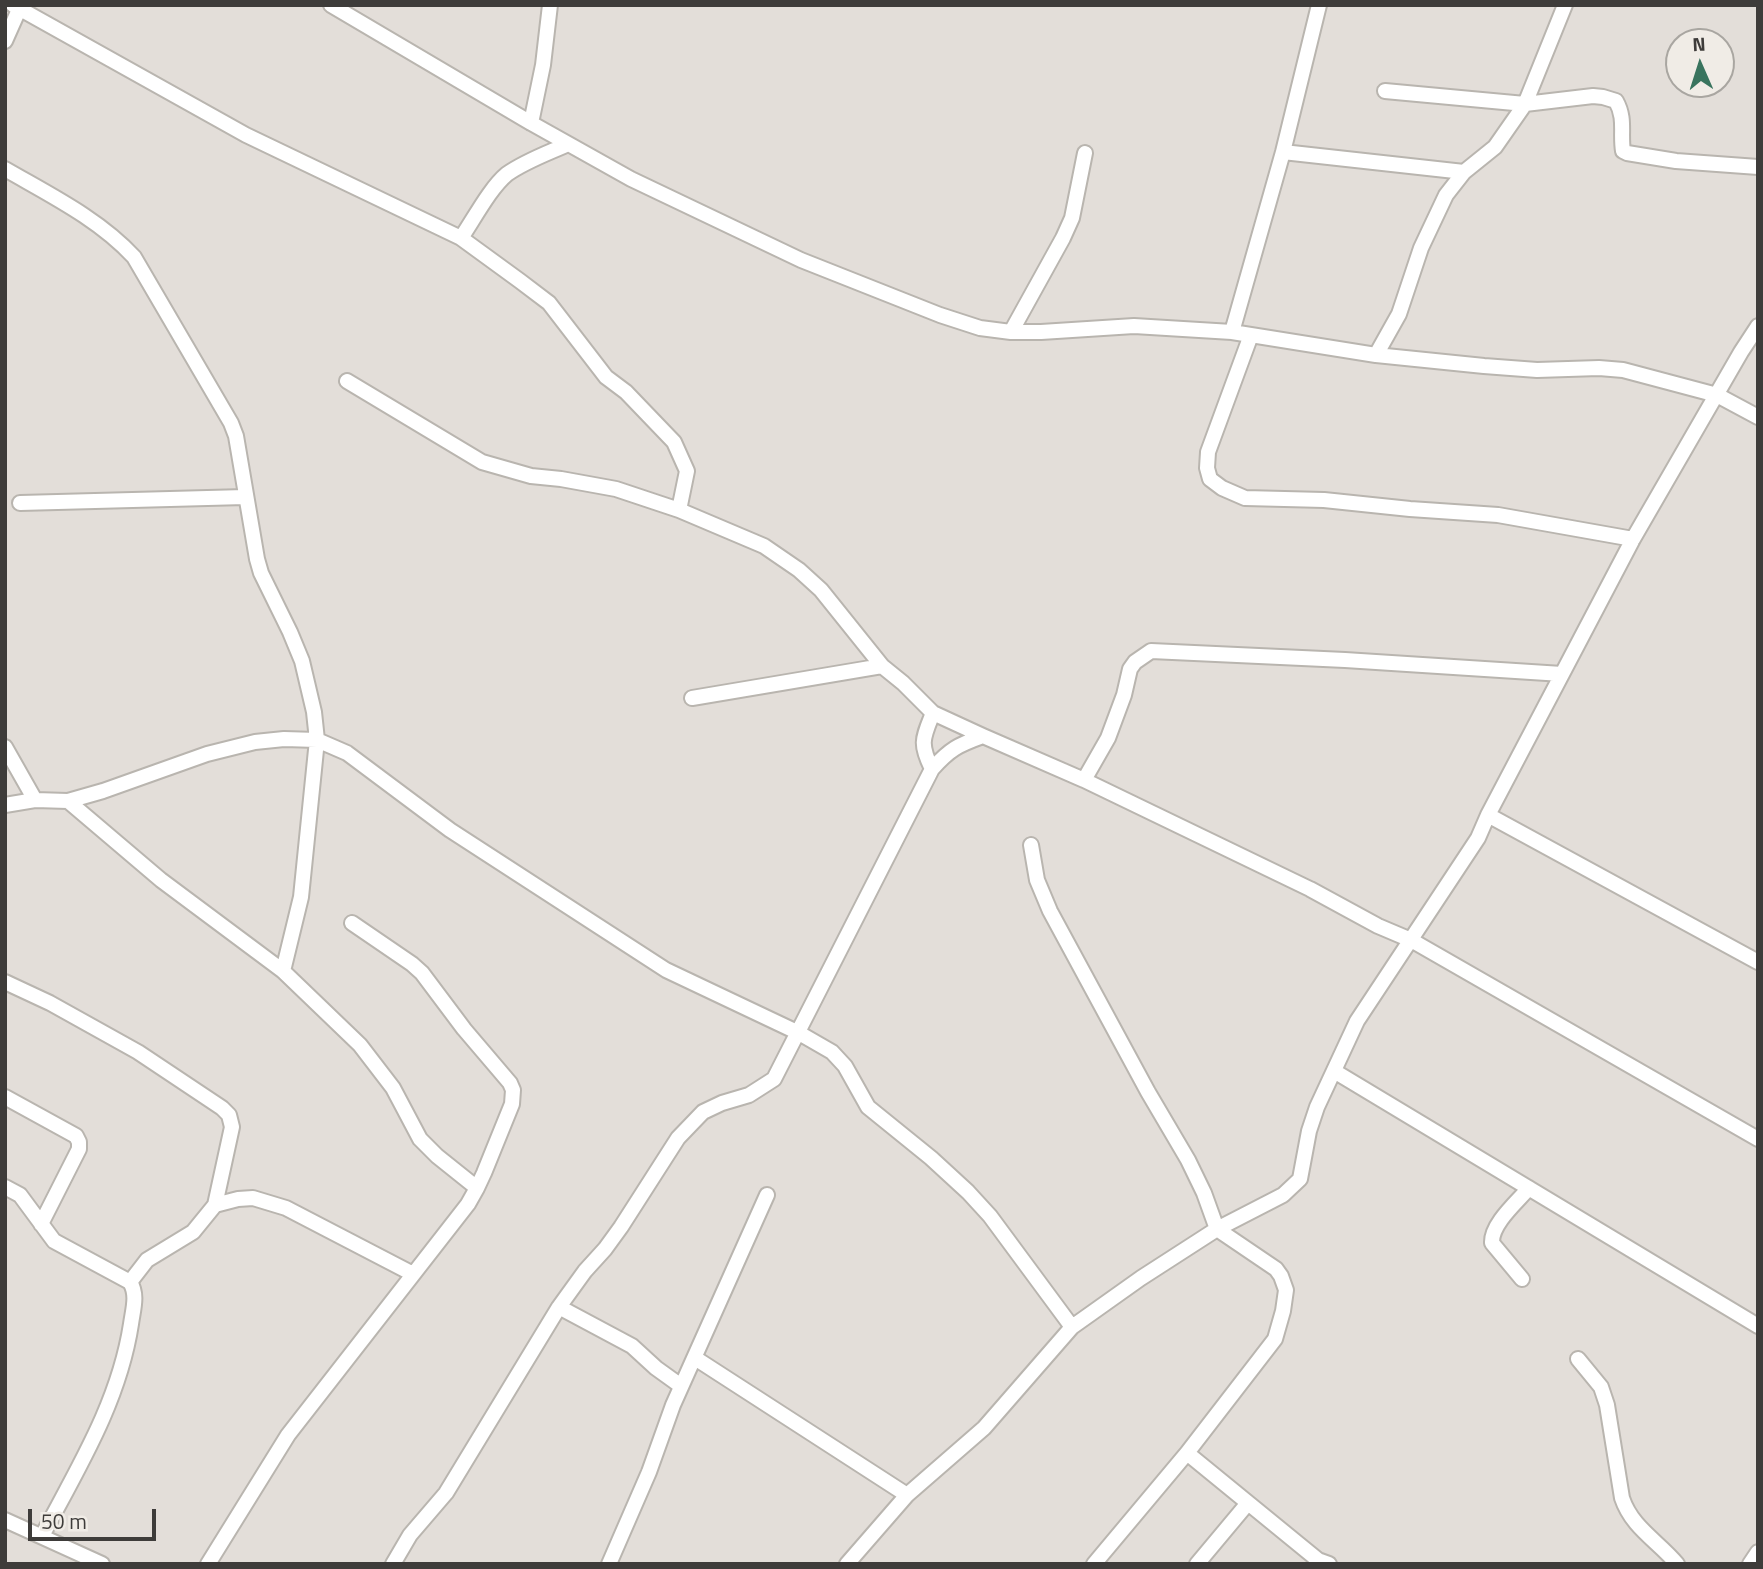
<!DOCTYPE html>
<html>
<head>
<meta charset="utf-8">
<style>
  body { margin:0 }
  #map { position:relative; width:1763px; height:1569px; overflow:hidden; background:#e3ded9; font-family:"Titillium Web",sans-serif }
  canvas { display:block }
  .frame { position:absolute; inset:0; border:7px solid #3e3c3a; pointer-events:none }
  .north { position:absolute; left:1665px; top:28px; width:70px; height:70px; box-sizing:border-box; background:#f0ece6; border:2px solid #a9a6a1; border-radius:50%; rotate:357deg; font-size:19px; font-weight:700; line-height:28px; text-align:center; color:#3e3c3a }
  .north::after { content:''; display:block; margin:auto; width:24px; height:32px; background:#39745e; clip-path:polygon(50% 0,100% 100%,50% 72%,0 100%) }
  .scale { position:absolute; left:28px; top:1509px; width:128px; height:32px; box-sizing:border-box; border:4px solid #3e3c3a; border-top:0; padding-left:9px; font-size:21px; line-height:24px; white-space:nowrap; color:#3e3c3a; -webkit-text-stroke:5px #f0ece6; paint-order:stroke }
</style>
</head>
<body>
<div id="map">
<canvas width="1763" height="1569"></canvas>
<div class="frame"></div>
<div class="north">N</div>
<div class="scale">50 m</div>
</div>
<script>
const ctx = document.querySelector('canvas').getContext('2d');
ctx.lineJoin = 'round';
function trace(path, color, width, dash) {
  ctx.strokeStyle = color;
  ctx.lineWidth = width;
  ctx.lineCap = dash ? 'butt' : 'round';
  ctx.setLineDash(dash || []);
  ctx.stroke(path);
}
const street = new Path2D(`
  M13,5L246,135L461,238L520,281L549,303L606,377L626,392L674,442L687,471L679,510
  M331,5L531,123L631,179L801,260L940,315L980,328L1011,332H1041L1134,326L1232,332L1376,355L1484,366L1537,370L1599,368L1623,370L1717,395L1758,417
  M5,41L21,5
  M1385,91L1525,104L1593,96L1603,97L1616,101C1626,119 1620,133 1623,151L1627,153L1676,161L1758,167
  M531,123L543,65L550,5
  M1283,152L1464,172
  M5,169C50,195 99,219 134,257L231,423L236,436L257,559L261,573L290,632L302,661L314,712L317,740L301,897L283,971
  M461,238C474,219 490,188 507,174C525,161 548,153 568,144
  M1011,332L1063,238L1072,218L1085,153
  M1232,332L1283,152L1319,5
  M1251,335L1208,452L1207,468L1210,479L1222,488L1245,498L1324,500L1410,509L1498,515L1633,539
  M1376,355L1399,314L1421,248L1446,195L1464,172L1495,147L1525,104L1565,5
  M347,381L482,462L531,476L561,479L616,489L679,510L764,546L799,570L821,590L882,666L903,683L933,713L983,736L1084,780L1310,889L1378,926L1411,940L1758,1139
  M20,503L245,497
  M692,698L882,666
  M5,747L35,800
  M932,769C919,743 923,738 933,713
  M1084,780L1108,738L1124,695L1130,669L1135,662L1151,651L1345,660L1562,674
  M68,801L161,880L283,971L360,1045L393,1088L420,1139L437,1156L477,1188L468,1204L288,1435L208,1564
  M5,805L35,800L68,801L103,791L207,754L255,742L284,739L317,740L347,753L450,830L666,970L799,1033L832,1052L845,1066L868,1107L931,1158L968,1192L990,1216L1072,1327
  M1488,815L1758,962
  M1031,845L1037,880L1050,911L1148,1092L1188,1160L1204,1193L1217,1229L1276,1269L1281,1276L1286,1290L1283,1311L1275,1339L1187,1453L1094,1564
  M352,923L412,964L422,973L464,1029L510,1083L513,1090L512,1104L484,1173L477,1188
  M5,982L50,1003L138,1052L222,1108L229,1115L232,1127L215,1205L193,1232L147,1260L130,1282
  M1334,1071L1758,1326
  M5,1097L76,1136L79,1142V1149L41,1224
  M5,1187L20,1195L54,1241L130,1282C138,1295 133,1309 131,1324C119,1402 78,1468 42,1536
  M215,1205L238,1199L253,1198L286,1208L413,1274
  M1522,1279L1492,1243C1491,1224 1517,1202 1529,1188
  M559,1307L632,1346L656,1368L681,1386
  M695,1358L907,1495
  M1578,1359L1601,1387L1607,1405L1622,1498C1632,1528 1658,1541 1677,1564
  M1187,1453L1318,1560L1329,1564
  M5,1520L102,1564
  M393,1564L410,1535L446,1493L559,1307L585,1271L605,1249L621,1227L678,1138L703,1112L722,1103L749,1095L774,1079L932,769C950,749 958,745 983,736
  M609,1564L649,1472L673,1405L767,1195
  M847,1564L907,1495L984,1428L1072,1327L1141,1278L1217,1229L1283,1195L1300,1179L1309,1131L1317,1107L1357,1021L1478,838L1488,815L1633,539L1741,352L1758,326
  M1197,1564L1248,1503
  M1750,1564L1758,1552`);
trace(street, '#b9b5af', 18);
trace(street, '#fff', 14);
</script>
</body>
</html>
